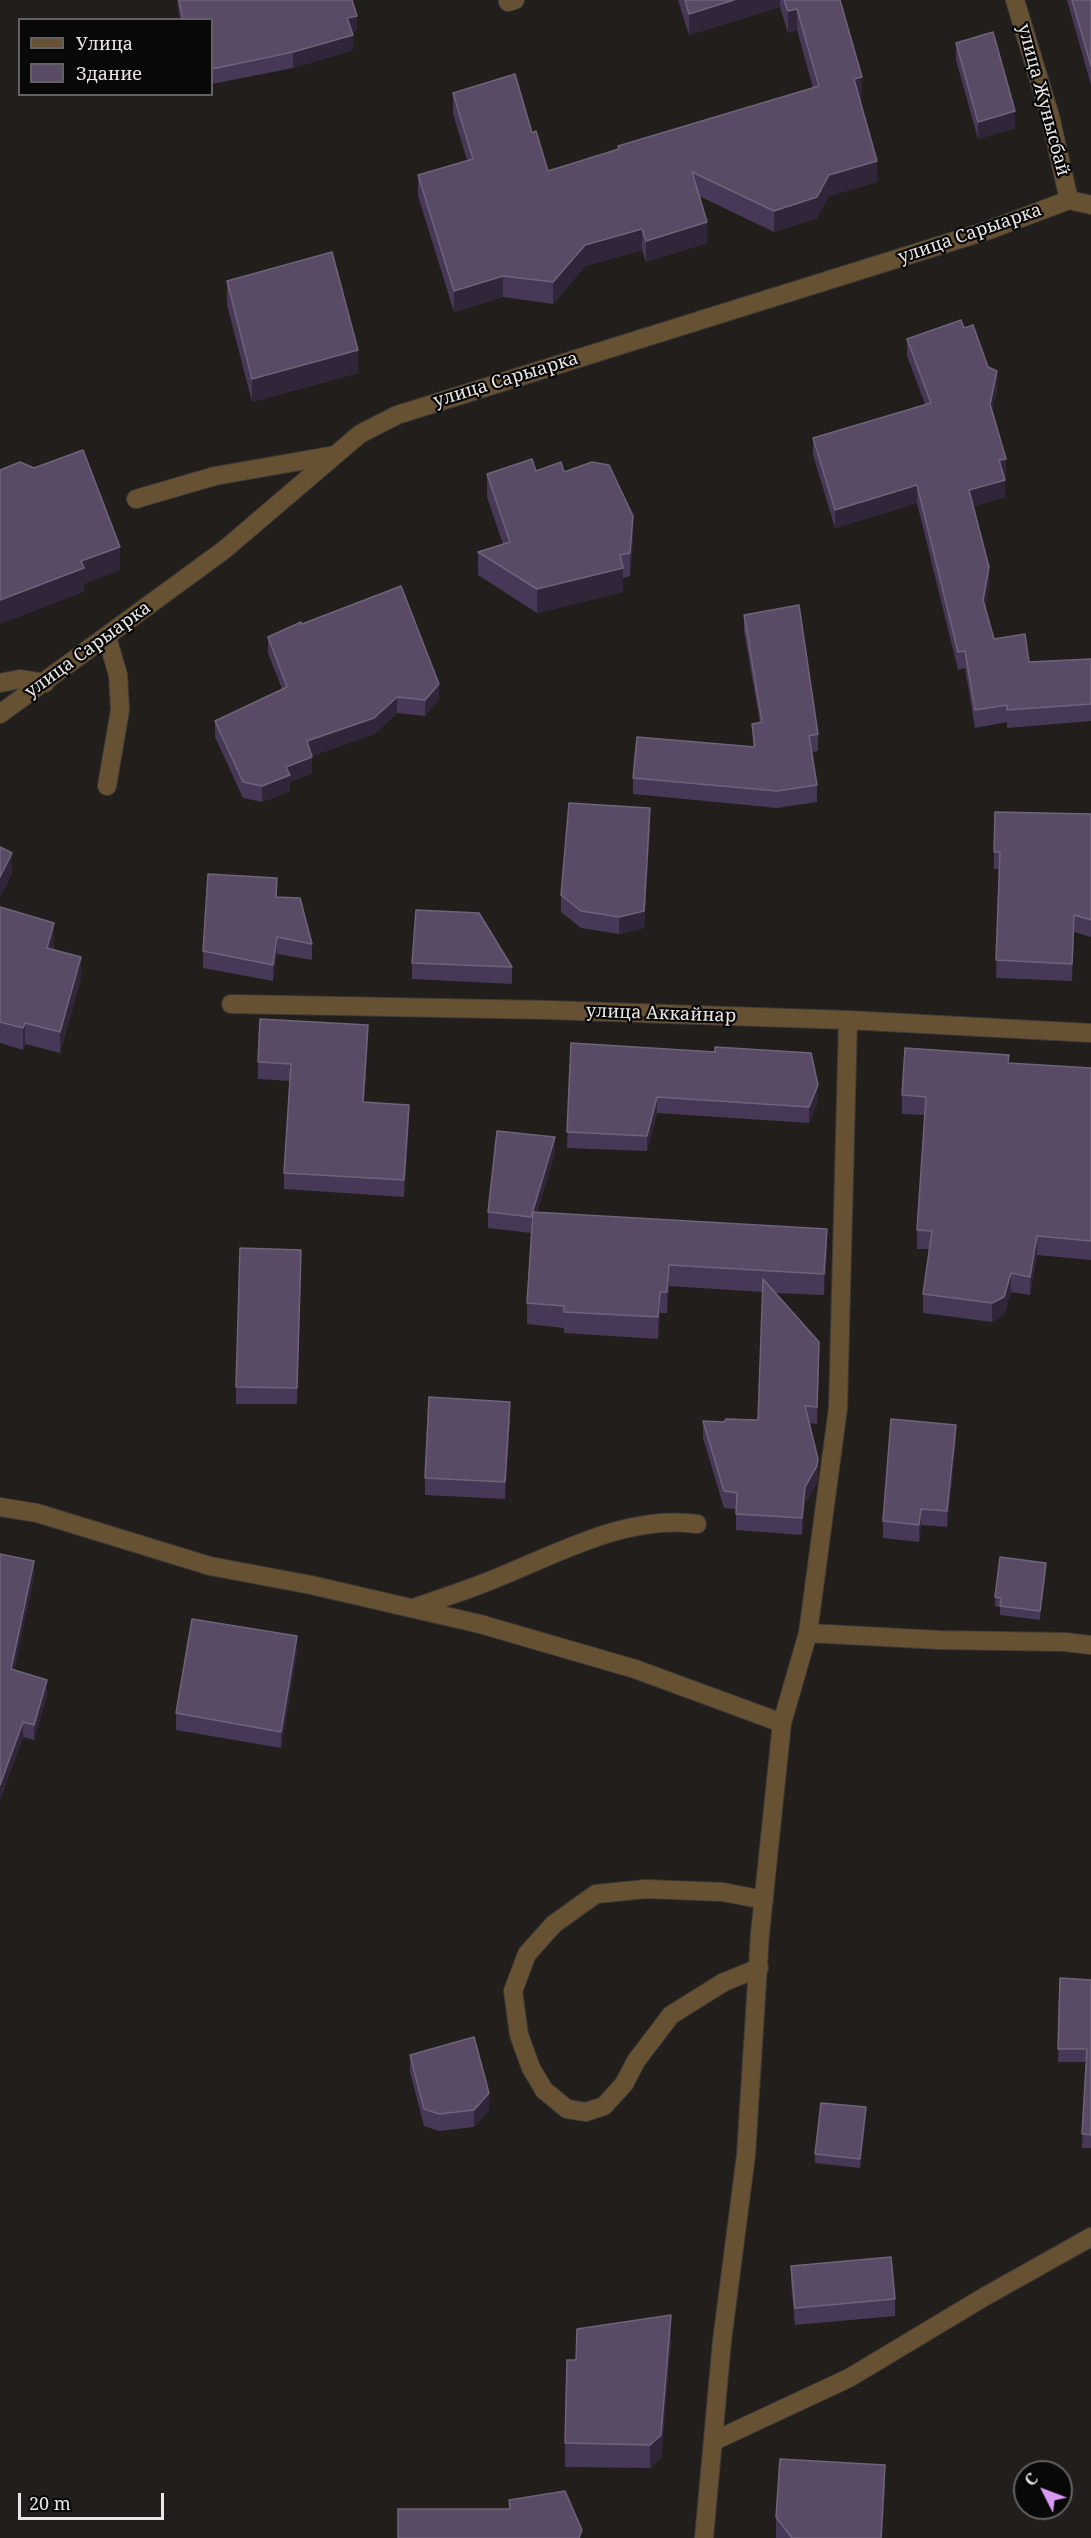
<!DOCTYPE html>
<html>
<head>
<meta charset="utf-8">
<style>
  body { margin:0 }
  #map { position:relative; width:1091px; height:2538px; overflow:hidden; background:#211e1c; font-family:"Noto Serif",serif }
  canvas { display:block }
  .legend { position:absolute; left:18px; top:18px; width:195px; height:78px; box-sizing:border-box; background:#090808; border:2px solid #636161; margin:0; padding:8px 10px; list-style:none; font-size:18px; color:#e9e7e6 }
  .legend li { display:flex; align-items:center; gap:12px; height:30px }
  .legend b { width:30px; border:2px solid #636161 }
  .north { position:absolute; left:1013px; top:2460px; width:60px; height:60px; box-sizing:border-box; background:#090808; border:2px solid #636161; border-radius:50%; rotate:312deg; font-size:16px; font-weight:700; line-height:24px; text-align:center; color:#e9e7e6 }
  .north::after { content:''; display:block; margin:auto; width:21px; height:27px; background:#d99af7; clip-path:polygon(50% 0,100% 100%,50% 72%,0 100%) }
  .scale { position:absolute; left:18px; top:2493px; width:146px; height:27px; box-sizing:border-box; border:3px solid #e9e7e6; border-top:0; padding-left:8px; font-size:18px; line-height:21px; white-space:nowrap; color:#e9e7e6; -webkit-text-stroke:4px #090808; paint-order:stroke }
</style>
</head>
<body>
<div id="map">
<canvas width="1091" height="2538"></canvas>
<ul class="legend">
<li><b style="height:8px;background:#675133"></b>Улица</li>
<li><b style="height:16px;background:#594b66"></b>Здание</li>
</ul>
<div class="north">С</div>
<div class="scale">20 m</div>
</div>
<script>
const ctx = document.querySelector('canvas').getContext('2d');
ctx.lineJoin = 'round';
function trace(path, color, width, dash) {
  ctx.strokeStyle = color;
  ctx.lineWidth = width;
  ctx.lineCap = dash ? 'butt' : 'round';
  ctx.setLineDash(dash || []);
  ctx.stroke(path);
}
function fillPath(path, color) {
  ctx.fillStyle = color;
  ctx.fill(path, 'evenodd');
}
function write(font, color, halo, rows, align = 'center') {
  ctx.font = font + ' "Noto Serif",serif';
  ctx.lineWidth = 4.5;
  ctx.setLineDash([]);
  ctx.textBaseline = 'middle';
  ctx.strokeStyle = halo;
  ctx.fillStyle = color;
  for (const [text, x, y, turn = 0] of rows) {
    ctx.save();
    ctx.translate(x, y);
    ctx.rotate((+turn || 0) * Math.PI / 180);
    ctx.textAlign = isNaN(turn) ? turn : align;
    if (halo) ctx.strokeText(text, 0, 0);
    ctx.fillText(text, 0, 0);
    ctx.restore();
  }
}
const street = new Path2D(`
  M1015,0L1050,116L1069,200
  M508,2L515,0
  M136,499L215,476L335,455
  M0,683L20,679L45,683
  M0,714L224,550L360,434L397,415L989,230L1069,200L1091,205
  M107,786L120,710L118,675L107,637
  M231,1004L548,1010L848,1020L1091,1033
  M0,1507L37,1513L210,1566L311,1585L480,1624L635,1669L782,1723
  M413,1608C442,1598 471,1589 499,1577C561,1552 629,1514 697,1524
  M808,1633L940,1640L1065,1642L1091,1645
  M759,1968L724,1982L671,2015L636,2061L624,2084L604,2106L586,2112L567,2109L544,2090L531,2068L519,2035L513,1991L527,1954L554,1924L596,1894L646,1889L723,1892L764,1900
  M714,2441L849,2378L984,2297L1091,2237
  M704,2538L722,2341L746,2155L760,1934L782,1723L808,1633L838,1408L848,1020`);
const wall = new Path2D(`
  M177,0H352L357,31L352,32L353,50L293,68L212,84V20H180Z
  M678,0H840L862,98L860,99L877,182L829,196L817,218L774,232L699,196L707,243L646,262L642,250L585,266L553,304L503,297L454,312L418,196V175L467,160L453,114V93L532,133L548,171L618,150V146L813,88L797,30L788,33L780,7L689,35Z
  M1067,0H1091V85Z
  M956,43L1015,128L978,139L956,60Z
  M227,281L358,373L252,402L227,305Z
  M964,328L988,367L997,389L992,411L1006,476H1004L1005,497L973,506L989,584L985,607L994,639L1029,662L1091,659V721L1007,728V722L975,728L965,668L958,670L917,503L835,528L813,455V438L925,404L907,356V339Z
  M536,471L564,472L633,539L630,576L623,578V592L537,613L478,575V552L503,544L487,497V474Z
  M744,615L818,734V751L812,752L817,785V802L777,808L633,794V778L753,747L752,724L760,723L744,631Z
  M302,624L439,700L425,716L397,713L374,734L312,756V773L290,782V791L262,802L243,798L215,737V721L282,689L268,653V637Z
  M1091,814V937L1074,932L1072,981L996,978L1000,869H994V852Z
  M650,825L644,928L619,934L581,928L561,912V895Z
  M277,897L312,944V960L277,954L273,981L203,968V951Z
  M0,907L54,944L53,950L81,978L60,1053L25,1044L23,1050L0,1043Z
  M412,963L512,967V984L412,979Z
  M368,1042L364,1102L409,1121L404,1197L284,1189V1173L290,1081L258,1079V1062Z
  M571,1043L818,1101L809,1123L657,1113L647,1151L567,1148Z
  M1009,1063L1091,1068V1260L1037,1255L1030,1295L1011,1292L1004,1315L992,1322L923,1313V1294L930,1249H917V1230L925,1115L902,1114V1095Z
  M555,1153L537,1212L827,1250L824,1295L775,1293L819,1359L817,1424L809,1423L818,1476L817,1483L805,1504L802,1535L736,1530V1509L724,1508L703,1438V1421L724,1422L758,1420L763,1292L669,1286L667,1313H660L658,1339L564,1333V1328L527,1324V1303L532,1228L531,1233L488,1228V1212Z
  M301,1266L297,1404H236V1387Z
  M510,1419L505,1499L425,1495V1478Z
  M956,1442L947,1527L921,1525L919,1542L883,1538V1521Z
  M0,1554L34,1577L14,1670L47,1695L34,1740L23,1737L0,1800Z
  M1046,1571L1040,1620L1000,1615V1607L995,1606V1597Z
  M297,1653L281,1748L176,1730V1713Z
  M1060,1978L1091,1980V2148H1082L1086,2062H1058Z
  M410,2055L489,2110L474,2127L439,2131L424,2126L410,2072Z
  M866,2116L860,2168L815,2163V2154Z
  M791,2266L895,2299V2316L795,2325L791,2283Z
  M671,2339L661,2458L650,2468L565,2467V2443L576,2360Z
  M885,2486L882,2538H776V2517Z`);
const shadedWall = new Path2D(`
  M734,0H780V7L689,35V14Z
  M797,9V30L788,33V11Z
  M357,16V31L347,33V18Z
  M353,35V50L293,68V52Z
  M862,77V98L854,100V79Z
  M1015,111V128L978,139V122Z
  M877,161V182L829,196L817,218L774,232V211L829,175Z
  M707,222V243L646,262V241Z
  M642,229V250L585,266L553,304V282L585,245Z
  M503,276V297L454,312V291Z
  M358,350V373L252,402V379Z
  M997,371V389L990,421V404Z
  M1006,459V476L999,477V460Z
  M1005,480V497L969,508V490Z
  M917,485V503L835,528V510Z
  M633,516V539L630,576V553Z
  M120,547V570L84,584V592L0,624V600L81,561Z
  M989,567V584L983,617V600Z
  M623,568V592L537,613V589Z
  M439,684V700L425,716V700Z
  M397,697V713L374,734L307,758V741Z
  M312,757V773L290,782V791L262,802V786L286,767Z
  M650,808V825L644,928L619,934V917Z
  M12,853V874L0,898V877Z
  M1074,915V932L1072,981V964Z
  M54,923V944L47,969V948Z
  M277,937V954L273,981V965Z
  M81,957V978L60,1053V1032Z
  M25,1023V1044L23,1050V1028Z
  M368,1025V1042L363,1119V1102Z
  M818,1085V1101L809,1123V1107Z
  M657,1097V1113L647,1151V1136Z
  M409,1105V1121L404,1197V1180Z
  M555,1137V1153L531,1233V1217Z
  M827,1229V1250L824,1295V1274Z
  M1037,1236V1255L1030,1295V1277Z
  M669,1265V1286L667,1313V1292Z
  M1011,1273V1292L1004,1315L992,1322V1303Z
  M660,1292V1313L658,1339V1317Z
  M510,1402V1419L505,1499V1482Z
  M956,1425V1442L947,1527V1511Z
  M818,1459L817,1483L805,1504L802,1535V1518L805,1487Z
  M921,1509V1525L919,1542V1525Z
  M34,1561V1577L11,1685V1669Z
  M1046,1563V1571L1040,1620V1611Z
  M297,1636V1653L281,1748V1732Z
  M47,1680V1695L34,1740V1725Z
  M23,1722V1737L0,1800V1785Z
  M489,2093V2110L474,2127V2110Z
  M866,2107V2116L860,2168V2159Z
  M671,2315V2339L661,2458L650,2468V2445Z
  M885,2465V2486L882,2538H881Z`);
const building = new Path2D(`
  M179,0H352L357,16L347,18L353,35L293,52L212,69V20H183Z
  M685,0H734L689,14Z
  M784,0H840L862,77L854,79L877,161L829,175L817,197L774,211L692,172L707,222L646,241L642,229L585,245L553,282L503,276L454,291L418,175L473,159L453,93L515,74L532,133L536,131L548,171L619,149L618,146L819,86L797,9L788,11Z
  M1072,0H1091V66Z
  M993,32L1015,111L978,122L956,43Z
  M332,252L358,350L252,379L227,281Z
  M961,320L964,328L973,325L988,367L997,371L990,404L1006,459L999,460L1005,480L969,490L989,567L983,600L994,639L1025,634L1029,662L1091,659V704L1007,710V705L975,710L965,651L958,652L917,485L835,510L813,438L931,403L907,339Z
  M83,450L120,547L81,561L84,568L0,600V470L20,462L34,468Z
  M532,459L536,471L561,462L564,472L592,462L609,465L633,516L630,553L620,555L623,568L537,589L478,552L510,542L487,474Z
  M401,586L439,684L425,700L397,697L374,718L307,741L312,757L286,767L290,775L262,786L243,782L215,721L287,687L268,637L301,622L302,624Z
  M799,605L818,734L809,736L817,785L777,791L633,778L637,737L755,747L752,724L762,722L744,615Z
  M569,803L650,808L644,911L619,917L581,911L561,895Z
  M995,812L1091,814V920L1074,915L1072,964L996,960L1000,852H994Z
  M0,847L12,853L0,877Z
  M208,874L277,878L276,897L300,898L312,944L277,937L273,965L203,951Z
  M0,907L54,923L47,948L81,957L60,1032L25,1023L23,1028L0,1022Z
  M416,910L479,913L512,967L412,963Z
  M260,1019L368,1025L363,1102L409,1105L404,1180L284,1173L291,1064L258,1062Z
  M571,1043L715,1052V1047L811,1053L818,1085L809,1107L657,1097L647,1136L567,1132Z
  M905,1048L1009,1055L1008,1063L1091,1068V1241L1037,1236L1030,1277L1011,1273L1004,1297L992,1303L923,1294L932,1231L917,1230L926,1097L902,1095Z
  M497,1131L555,1137L531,1217L488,1212Z
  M533,1212L827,1229L824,1274L669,1265L667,1292H660L658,1317L564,1312V1306L527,1303Z
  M240,1248L301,1250L297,1388L236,1387Z
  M763,1279L819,1342L817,1407L805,1406L818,1459L817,1466L805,1487L802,1518L736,1514L737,1493L724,1491L703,1421L724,1422L726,1419L758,1420Z
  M429,1397L510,1402L505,1482L425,1478Z
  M891,1419L956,1425L947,1511L921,1509L919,1525L883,1521Z
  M0,1554L34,1561L11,1669L47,1680L34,1725L23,1722L0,1785Z
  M1000,1557L1046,1563L1040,1611L1000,1606L1001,1598L995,1597Z
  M192,1619L297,1636L281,1732L176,1713Z
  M1060,1978L1091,1980V2135L1082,2134L1087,2049H1058Z
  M474,2037L489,2093L474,2110L439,2114L424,2109L410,2055Z
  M821,2103L866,2107L860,2159L815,2154Z
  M891,2257L895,2299L795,2308L791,2266Z
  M671,2315L661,2435L650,2445L565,2443L567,2360H576L577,2329Z
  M780,2459L885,2465L881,2538H792L776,2517Z
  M565,2491L582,2530L579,2538H398V2509H510L509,2500Z`);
const streetNames = [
  ["улица Жунысбай",1043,100,75],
  ["улица Сарыарка",970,234,-19],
  ["улица Сарыарка",506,380,-17],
  ["улица Сарыарка",88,650,-36],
  ["улица Аккайнар",661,1014,2]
];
trace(street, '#3d3a38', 20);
trace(street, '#675133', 18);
fillPath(wall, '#473857');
fillPath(shadedWall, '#312639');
fillPath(building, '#594b66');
trace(building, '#6f637a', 1.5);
write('18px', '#e9e7e6', '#090808', streetNames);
</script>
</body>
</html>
